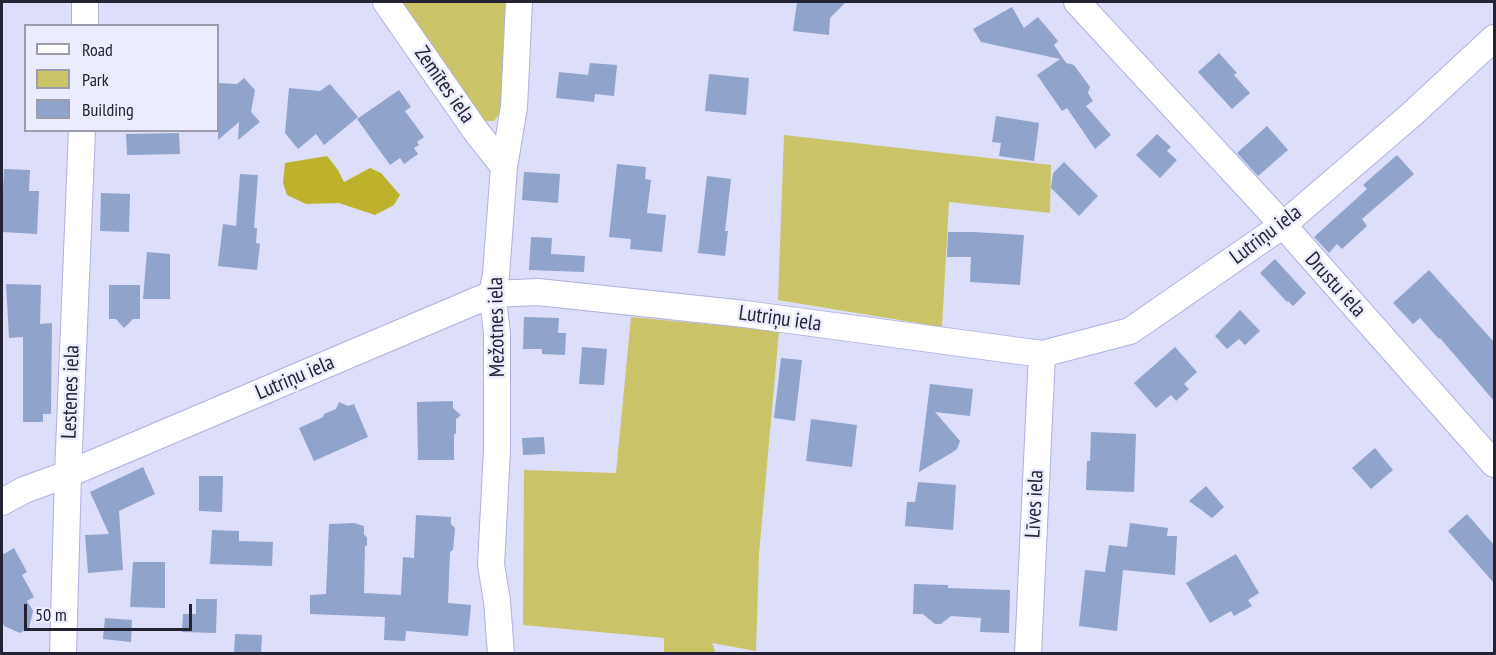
<!DOCTYPE html>
<html>
<head>
<meta charset="utf-8">
<style>
  body { margin:0 }
  #map { position:relative; width:1496px; height:655px; overflow:hidden; background:#dddefa; font-family:"PT Sans Narrow",sans-serif }
  canvas { display:block }
  .frame { position:absolute; inset:0; border:3px solid #232333; pointer-events:none }
  .legend { position:absolute; left:24px; top:24px; width:195px; height:108px; box-sizing:border-box; background:#ececff; border:2px solid #9c9cad; margin:0; padding:8px 10px; list-style:none; font-size:18px; color:#232333 }
  .legend li { display:flex; align-items:center; gap:12px; height:30px }
  .legend b { width:30px; border:2px solid #9c9cad }
  .scale { position:absolute; left:24px; top:604px; width:168px; height:27px; box-sizing:border-box; border:3px solid #232333; border-top:0; padding-left:8px; font-size:18px; line-height:21px; white-space:nowrap; color:#232333; -webkit-text-stroke:4px #ececff; paint-order:stroke }
</style>
</head>
<body>
<div id="map">
<canvas width="1496" height="655"></canvas>
<div class="frame"></div>
<ul class="legend">
<li><b style="height:8px;background:#fff"></b>Road</li>
<li><b style="height:16px;background:#cbc367"></b>Park</li>
<li><b style="height:16px;background:#8fa3cb"></b>Building</li>
</ul>
<div class="scale">50 m</div>
</div>
<script>
const ctx = document.querySelector('canvas').getContext('2d');
ctx.lineJoin = 'round';
function fillPath(path, color) {
  ctx.fillStyle = color;
  ctx.fill(path, 'evenodd');
}
function trace(path, color, width, dash) {
  ctx.strokeStyle = color;
  ctx.lineWidth = width;
  ctx.lineCap = dash ? 'butt' : 'round';
  ctx.setLineDash(dash || []);
  ctx.stroke(path);
}
function write(font, color, halo, rows, align = 'center') {
  ctx.font = font + ' "PT Sans Narrow",sans-serif';
  ctx.lineWidth = 5;
  ctx.setLineDash([]);
  ctx.textBaseline = 'middle';
  ctx.strokeStyle = halo;
  ctx.fillStyle = color;
  for (const [text, x, y, turn = 0] of rows) {
    ctx.save();
    ctx.translate(x, y);
    ctx.rotate((+turn || 0) * Math.PI / 180);
    ctx.textAlign = isNaN(turn) ? turn : align;
    if (halo) ctx.strokeText(text, 0, 0);
    ctx.fillText(text, 0, 0);
    ctx.restore();
  }
}
const green = new Path2D(`
  M401,2H508L502,99L500,113L494,121H484Z
  M784,135L1051,165L1050,213L949,202L942,327L778,300Z
  M631,317L779,331L759,554L756,651L712,643L716,653H664V638L523,625L524,470L616,473Z`);
const forest = new Path2D(`
  M327,156L338,170L344,182L370,168L381,173L400,195L394,205L375,215L339,203L306,204L287,195L283,183L285,163Z`);
const building = new Path2D(`
  M797,2H846L830,18L829,35L793,31Z
  M1012,7L1024,28L1038,17L1058,41L1054,45L1066,63L1074,65L1090,87L1088,93L1093,101L1086,106L1111,135L1095,149L1067,108L1062,111L1037,75L1060,59L981,42L973,29Z
  M1219,53L1237,73L1234,75L1250,93L1232,109L1198,72Z
  M590,63L617,65L614,96L595,94L594,102L556,98L559,72L588,75Z
  M709,74L749,78L746,115L705,111Z
  M244,78L255,90L251,112L260,122L238,140L239,122L218,140V83L237,84Z
  M330,84L358,117L324,145L316,134L298,149L285,133L289,88L320,91Z
  M399,90L411,107L405,111L424,137L417,142L419,145L414,148L418,154L404,164L400,158L390,165L357,119Z
  M996,116L1039,123L1034,161L999,156L1001,143L992,142Z
  M1267,126L1288,150L1258,176L1237,153Z
  M179,133L180,154L127,155L126,134Z
  M1157,134L1171,147L1167,151L1177,160L1160,178L1136,155Z
  M1397,155L1414,174L1362,219L1367,226L1342,249L1337,244L1329,253L1314,237L1367,189L1363,185Z
  M1064,162L1098,196L1079,216L1051,188L1053,173Z
  M617,164L646,167L645,179L651,180L647,213L666,215L662,252L630,249L631,239L609,237Z
  M4,169L30,170L29,191H39L37,234L2,232V190H3Z
  M524,172L560,174L558,203L522,200Z
  M240,174L258,175L254,228H257L256,243L260,244L257,270L218,266L223,224L236,226Z
  M707,176L731,179L725,231H728L725,256L698,253Z
  M101,193L130,194L129,232L100,231Z
  M948,232H973L1024,235L1020,285L970,282L971,257H947Z
  M531,237L552,238L551,254L585,256L584,272L529,270Z
  M147,252L170,254V299H143Z
  M1275,259L1306,293L1293,306L1288,301L1287,302L1260,273Z
  M1429,270L1494,342V401L1440,338L1439,339L1420,318L1413,324L1393,303Z
  M6,284L41,285L40,324L52,323L51,414H43V422H23V337L9,338Z
  M109,285H140V319H133L124,328L116,319H109Z
  M1240,310L1260,331L1245,345L1239,339L1227,349L1215,336Z
  M524,317L559,318L558,333H566L565,355L542,354V349H523Z
  M582,347L607,349L604,385L579,384Z
  M1175,347L1197,372L1184,384L1189,389L1176,401L1171,395L1156,408L1134,383Z
  M781,358L802,360L795,421L774,418Z
  M930,384L973,389L970,416L935,412L960,441L957,449L953,452L919,472Z
  M453,401V408L461,415L456,419V433L454,435V460H418L417,402Z
  M339,402L348,406L354,404L368,437L314,461L299,428L323,417L324,414L336,409Z
  M811,419L857,425L852,467L806,461Z
  M1091,432L1136,434L1134,492L1086,490L1087,461H1090Z
  M544,437L545,454L523,455L522,438Z
  M1375,448L1393,470L1371,489L1352,468Z
  M143,467L155,494L119,511L123,570L88,573L85,535L109,534L90,492Z
  M199,476H223L222,512L199,511Z
  M918,482L956,485L953,530L905,526L907,502H915Z
  M1206,486L1224,507L1212,518L1189,501Z
  M1467,514L1494,545V583L1448,531Z
  M416,515L451,517V524L455,528L453,550L450,552L448,603L471,605L468,636L406,631L405,641L384,640L385,617L310,614V595L326,594L329,524L354,523L364,526V534L367,538V545L365,546L364,593L401,595L403,557L414,558Z
  M1130,523L1168,528L1167,536H1177L1175,575L1123,570L1117,631L1079,626L1085,570L1105,572L1109,545L1127,547Z
  M212,530L239,531V541L273,542L272,566L210,564Z
  M14,548L27,572L22,575L34,597L27,601L33,611L29,628L20,633L4,626L2,622V555Z
  M1236,554L1259,593L1248,600L1252,606L1234,616L1231,611L1210,623L1186,583Z
  M133,562H165V608L130,607Z
  M914,584L948,585V588L1010,590L1009,633L980,632L981,618L951,616L941,624H935L923,614H913Z
  M196,599H217L216,633L182,632L183,614H196Z
  M105,618L132,620L131,642L103,639Z
  M235,634L262,635L261,654H234Z`);
const street = new Path2D(`
  M85,2V26
  M386,2L475,130L504,167
  M1077,2L1283,225L1494,464
  M2,502L24,490L68,474L492,294L538,292L745,314L1042,354L1130,331L1283,225L1411,115L1494,38
  M63,654L68,474L82,130
  M501,654L497,601L491,565L497,450V332L492,294L496,275L504,167L514,107L519,2
  M1028,654L1042,354`);
const streetNames = [
  ["Zemītes iela",444,85,55],
  ["Lutriņu iela",1266,235,-37],
  ["Drustu iela",1335,285,48],
  ["Lutriņu iela",780,319,8],
  ["Mežotnes iela",497,327,-91],
  ["Lutriņu iela",295,378,-23],
  ["Lestenes iela",71,392,-88],
  ["Līves iela",1035,504,-87]
];
fillPath(green, '#cbc367');
fillPath(forest, '#beb22c');
fillPath(building, '#8fa3cb');
trace(street, '#b0b1dd', 28);
trace(street, '#fff', 26);
write('21px', '#232333', '#ececff', streetNames);
</script>
</body>
</html>
